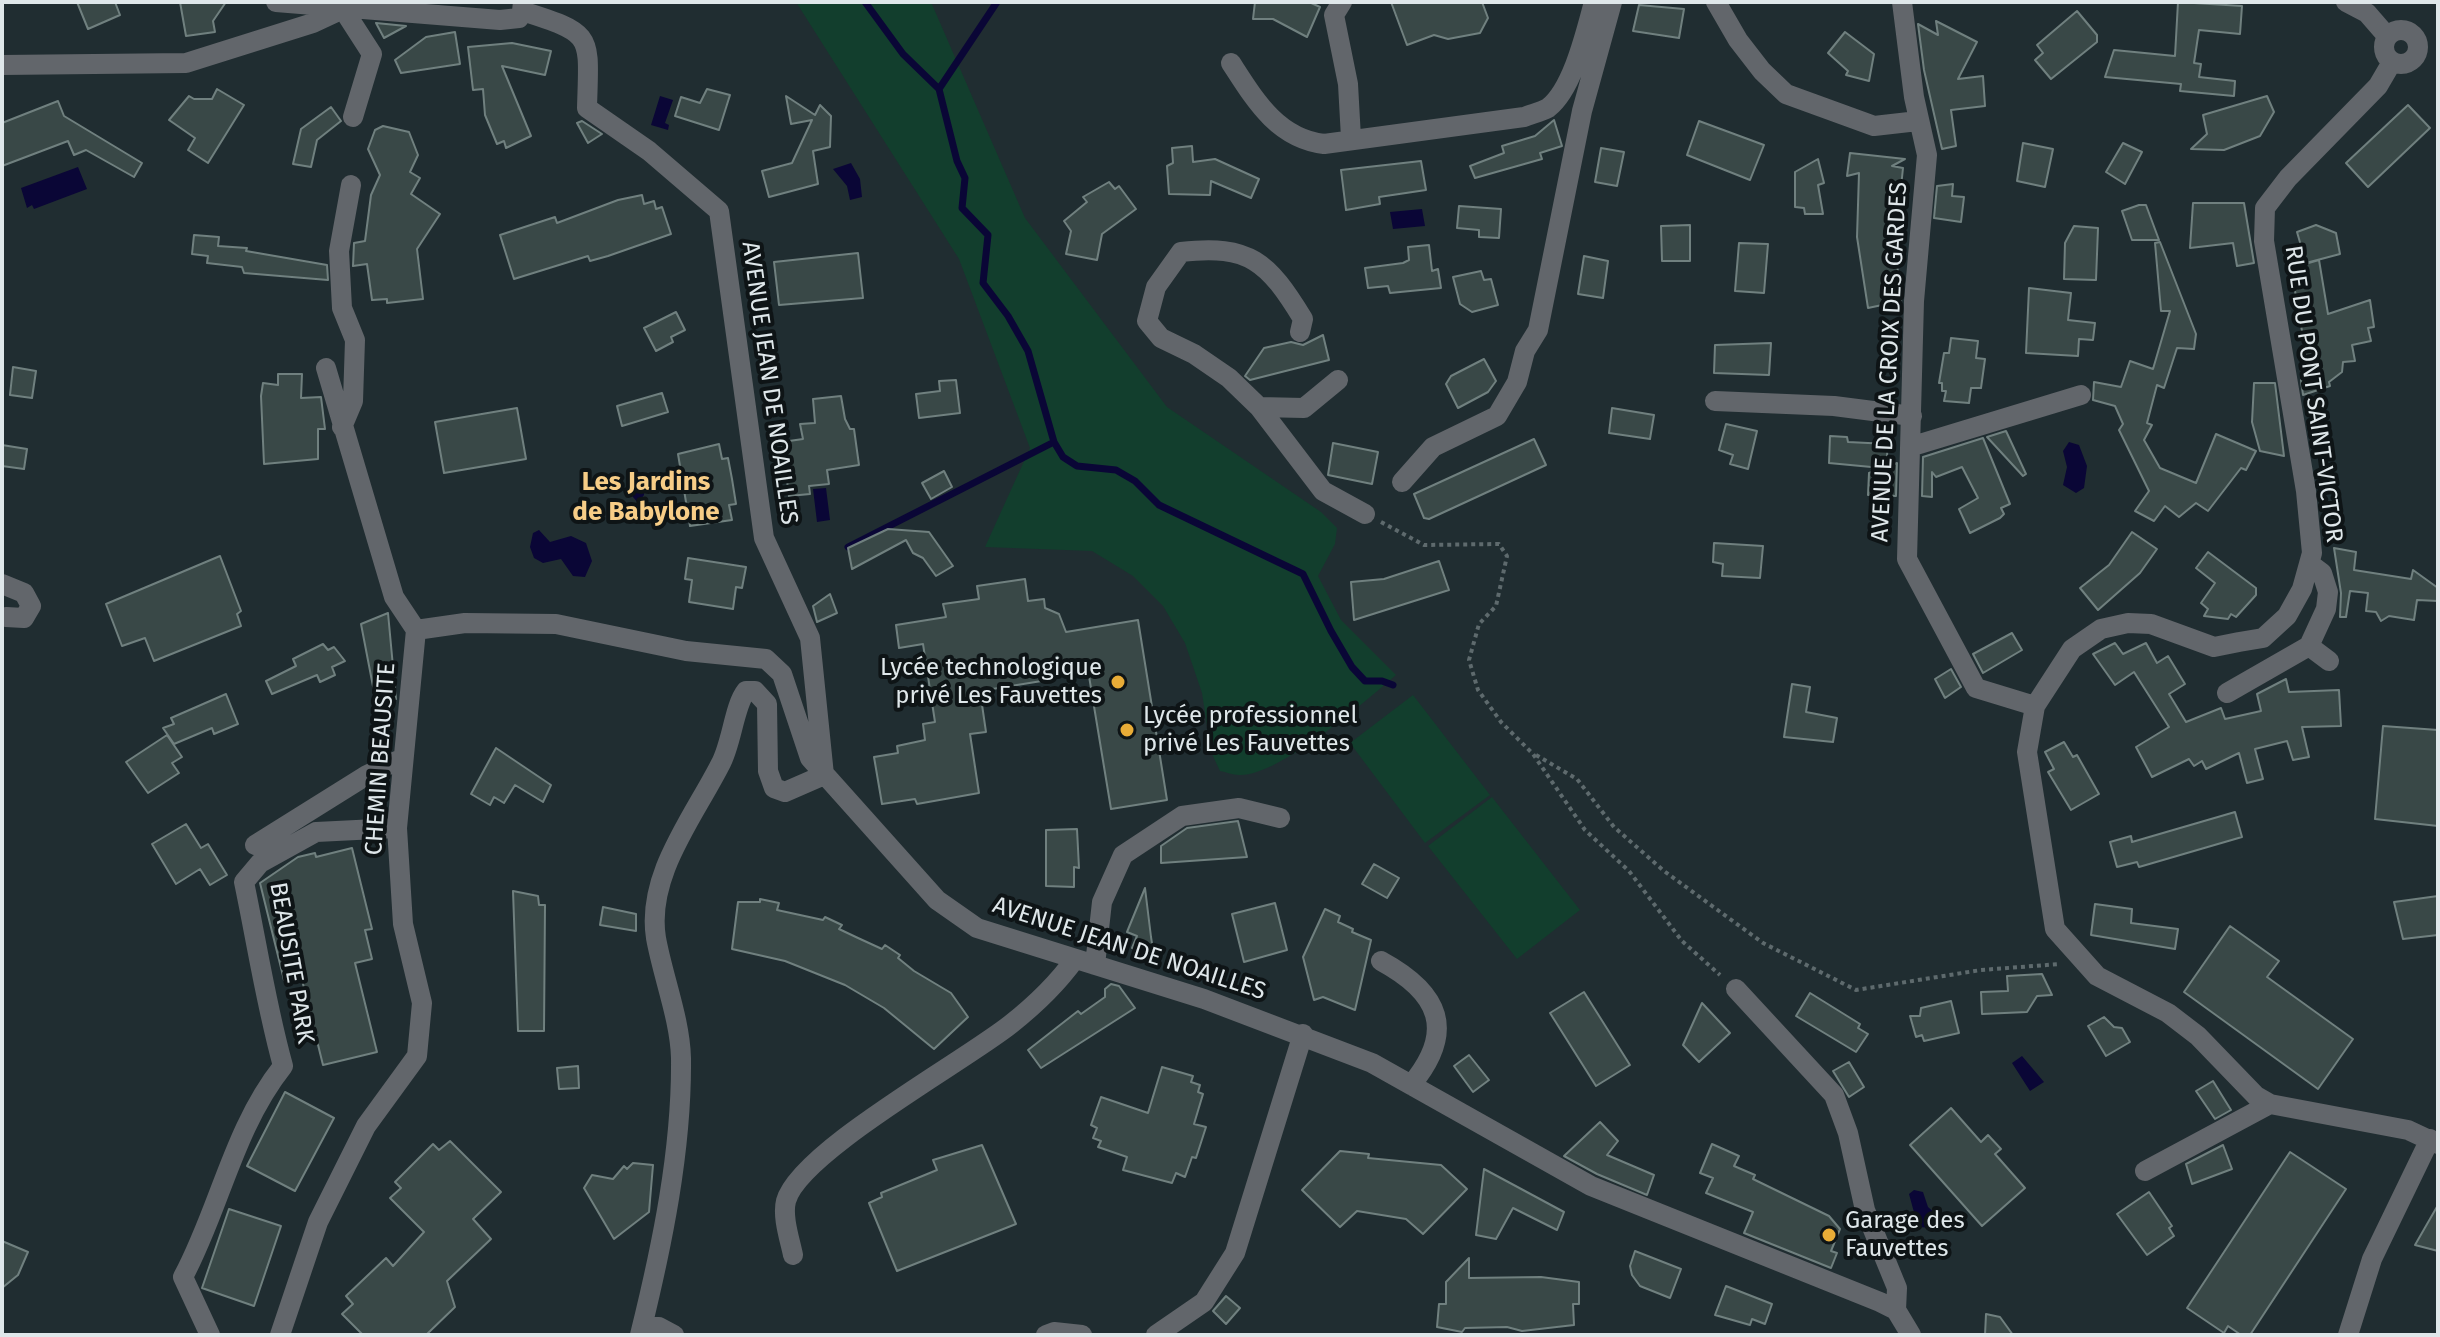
<!DOCTYPE html>
<html>
<head>
<meta charset="utf-8">
<style>
  body { margin:0 }
  #map { position:relative; width:2440px; height:1337px; overflow:hidden; background:#202d31; font-family:"Fira Sans",sans-serif }
  canvas { display:block }
  .frame { position:absolute; inset:0; border:4px solid #dfe7ea; pointer-events:none }
</style>
</head>
<body>
<div id="map">
<canvas width="2440" height="1337"></canvas>
<div class="frame"></div>
</div>
<script>
const ctx = document.querySelector('canvas').getContext('2d');
ctx.lineJoin = 'round';
function fillPath(path, color) {
  ctx.fillStyle = color;
  ctx.fill(path, 'evenodd');
}
function trace(path, color, width, dash) {
  ctx.strokeStyle = color;
  ctx.lineWidth = width;
  ctx.lineCap = dash ? 'butt' : 'round';
  ctx.setLineDash(dash || []);
  ctx.stroke(path);
}
function write(font, color, halo, rows, align = 'center') {
  ctx.font = font + ' "Fira Sans",sans-serif';
  ctx.lineWidth = 8;
  ctx.setLineDash([]);
  ctx.textBaseline = 'middle';
  ctx.strokeStyle = halo;
  ctx.fillStyle = color;
  for (const [text, x, y, turn = 0] of rows) {
    ctx.save();
    ctx.translate(x, y);
    ctx.rotate((+turn || 0) * Math.PI / 180);
    ctx.textAlign = isNaN(turn) ? turn : align;
    if (halo) ctx.strokeText(text, 0, 0);
    ctx.fillText(text, 0, 0);
    ctx.restore();
  }
}
const green = new Path2D(`
  M796,2H931L1025,218L1167,407L1321,512L1337,528L1335,544L1318,576L1341,620L1396,675C1366,701 1278,777 1239,775C1233,775 1226,772 1220,771L1211,752L1202,693L1185,643L1163,606L1133,576L1092,551L985,547L1030,448L959,259Z
  M1413,695L1490,795L1425,843L1350,743Z
  M1492,797L1580,910L1517,959L1428,846Z`);
const water = new Path2D(`
  M660,96L673,100L665,123L669,125L668,130L651,125Z
  M851,163L860,179L862,197L850,200L847,186L833,169Z
  M78,167L87,189L34,209L32,205L27,208L21,188Z
  M1422,209L1425,226L1393,229L1390,212Z
  M2069,442L2079,445L2087,466L2084,488L2076,493L2063,485L2067,467L2063,451Z
  M633,469L644,475V495L638,503L628,491L627,476Z
  M826,488L830,520L817,522L813,489Z
  M539,530L550,542L571,536L586,543L592,561L585,577L573,576L561,559L543,563L534,558L530,547L533,533Z
  M2022,1056L2044,1082L2030,1091L2012,1063Z
  M1914,1190L1923,1192L1928,1207L1937,1215L1934,1228L1918,1227L1909,1194Z`);
const stream = new Path2D(`
  M865,2L903,54L939,89L957,161L965,178L962,208L988,235L983,283L1008,316L1028,351L1054,442L1063,457L1077,466L1116,470L1135,481L1159,505L1303,574L1331,631L1352,667L1365,681H1382L1393,685
  M939,89L997,2
  M848,547L1054,442`);
const building = new Path2D(`
  M77,2H115L120,15L88,29Z
  M180,2H226L213,21L215,32L186,36Z
  M1255,2H1309L1320,7L1307,37L1273,19H1253Z
  M1391,2H1482L1488,18L1480,33L1448,39L1434,35L1407,45Z
  M2178,2L2242,6L2240,34L2199,30L2194,63L2201,64L2199,77L2235,81L2234,96L2180,91L2181,84L2105,77L2114,50L2175,56Z
  M1639,5L1684,9L1679,38L1633,31Z
  M2077,11L2097,35V42L2051,79L2035,60L2043,53L2037,45Z
  M1936,21L1977,42L1958,79L1983,76L1985,106L1951,110L1956,146L1942,149L1924,70L1918,24L1938,35Z
  M376,23L406,26L384,38Z
  M455,32L460,64L401,73L395,60L426,37Z
  M1845,32L1874,54L1869,81L1846,75L1848,71L1828,53Z
  M512,43L551,51L545,75L502,66L531,136L506,148L504,141L497,144L485,115L483,89L473,90L468,47Z
  M217,89L244,105L208,163L188,150L195,138L169,120L189,96L194,99H212Z
  M707,89L730,95L719,130L675,116L681,97L700,103Z
  M786,96L815,115L820,105L831,116L830,147L813,151L818,184L769,197L762,171L792,163L812,120L791,124Z
  M2267,96L2274,112L2260,136L2224,150L2191,149L2207,134L2203,115Z
  M58,101L64,116L142,163L134,177L86,150L74,155L68,141L2,166V123Z
  M2408,105L2430,128L2368,187L2346,163Z
  M331,107L341,121L317,140L311,167L293,164L301,129Z
  M1554,120L1562,146L1540,153L1542,159L1475,178L1470,166L1504,153L1502,146L1535,136Z
  M582,121L602,134L588,143L577,123Z
  M1699,121L1764,145L1750,180L1687,155Z
  M383,126L409,132L418,155L410,172L420,178L411,194L440,214L417,249L423,299L387,303V299L372,300L367,264L353,266L354,243L365,241L371,195L380,175L368,149L375,130Z
  M2023,143L2053,149L2045,187L2017,181Z
  M2123,143L2142,152L2125,184L2106,172Z
  M1192,146L1193,162L1215,159L1259,179L1251,198L1211,181L1210,195L1169,194L1167,166L1173,163L1172,148Z
  M1601,148L1624,152L1617,186L1595,182Z
  M1850,153L1905,159L1892,166L1903,168L1895,244L1901,301L1868,308L1857,237L1859,173L1847,176Z
  M1818,159L1824,183L1818,185L1823,214H1805L1804,208L1795,207V172Z
  M1421,161L1426,190L1379,197L1380,204L1346,210L1341,170Z
  M1109,182L1115,189L1119,186L1136,209L1102,234L1097,260L1066,254L1071,231L1064,221L1087,202L1083,197Z
  M1953,184L1952,196L1964,197L1961,222L1934,218L1937,186Z
  M642,195L644,204L654,201L656,209L662,207L671,234L608,256L590,261L588,256L514,279L500,235L555,217L557,223L618,200Z
  M2193,203H2244L2254,263L2237,266L2233,243L2190,248Z
  M2139,205H2146L2159,240H2132L2122,211Z
  M1459,206L1501,209L1499,238L1479,237V230L1457,228Z
  M1690,225V261H1662L1661,226Z
  M2316,225L2336,233L2340,254L2306,263L2297,232Z
  M2074,226L2098,228L2096,280L2064,279L2065,243Z
  M194,235L219,237L218,246L247,248L246,251L327,265L328,280L244,273L242,267L207,263L208,256L192,254Z
  M2160,242L2196,334L2194,349L2177,348L2164,388L2157,385L2147,423L2152,425L2144,440L2160,468L2196,483L2216,434L2256,451L2246,470L2241,468L2208,511L2196,503L2179,517L2165,506L2154,521L2135,511L2149,491L2119,430L2123,424L2115,406L2093,400L2094,382L2121,387L2130,361L2153,369L2170,311H2161L2155,243Z
  M1739,243L1768,244L1764,293L1735,291Z
  M1429,245L1432,271L1438,269L1441,288L1390,293L1388,286L1368,288L1365,268L1403,263L1409,260L1408,247Z
  M858,253L863,298L779,305L774,262Z
  M1584,256L1608,261L1603,298L1578,294Z
  M2319,260L2328,314L2370,300L2374,327L2368,328L2371,341L2352,345L2355,361L2343,362L2342,372L2329,382L2330,386L2303,395L2301,380L2310,377L2291,268Z
  M1481,271L1484,280L1491,279L1498,305L1472,312L1460,304L1453,277Z
  M2029,288L2071,293L2068,320L2095,323L2093,340L2079,339L2078,356L2026,353Z
  M676,312L685,330L671,337L673,342L656,351L644,328Z
  M1323,335L1329,360L1250,380L1245,376L1264,348L1291,342L1303,345Z
  M1951,338L1978,341L1976,358L1985,359L1981,388H1971L1969,403L1944,401L1946,391H1942V383H1939L1944,353H1949Z
  M1771,343L1769,375L1714,373L1715,345Z
  M1484,359L1496,381L1488,392L1458,408L1446,384L1451,376Z
  M13,367L36,371L32,398L10,395Z
  M278,374H302L301,398L321,397L325,429H318V459L264,464L261,396L263,383L278,385Z
  M956,380L960,413L919,418L916,394L940,391L939,381Z
  M2254,383H2275L2284,456L2260,451L2252,422Z
  M662,393L668,412L622,426L617,406Z
  M841,396L845,419L850,429H854L859,465L827,470L829,484L809,486L810,494L789,496L782,442L803,439L800,424L815,423L813,399Z
  M517,408L526,459L444,473L435,422Z
  M1612,408L1654,415L1650,439L1609,433Z
  M1726,424L1757,431L1748,469L1730,464L1733,455L1719,450Z
  M2006,431L2026,474L2023,476L1987,437Z
  M1830,436L1847,437L1848,442L1888,444L1886,467L1897,463L1896,496L1868,495L1869,473L1882,468L1829,463Z
  M1983,438L2010,504L2001,508L2004,514L2000,518L1970,533L1959,509L1978,498L1962,467L1936,477L1932,472V497L1922,496L1923,457Z
  M1534,439L1546,465L1429,519L1424,518L1414,494Z
  M1333,443L1378,452L1372,484L1328,475Z
  M719,444L722,459L728,458L732,479L736,504L729,505L732,520L690,526L678,454Z
  M2,445L27,449L24,469L2,466Z
  M944,471L952,487L931,499L922,483Z
  M888,529L929,532L953,566L936,576L923,558L913,553L906,540L852,569L848,548Z
  M2132,532L2157,549L2140,573L2098,610L2080,588L2109,565Z
  M1714,543L1763,546L1760,578L1722,576L1723,564L1713,562Z
  M2334,548L2356,552L2354,570L2411,579L2413,570L2438,588V601L2417,600L2414,620L2389,616L2381,621L2376,612L2366,611L2368,593L2350,591L2346,617H2340L2341,593Z
  M2208,552L2256,588V595L2236,617L2231,614L2228,619L2204,616L2208,609L2201,603L2215,583L2196,568Z
  M220,556L241,611L237,614L241,626L154,661L145,638L122,646L106,604Z
  M688,558L746,567L742,588L736,587L733,609L689,602L692,580L685,579Z
  M1439,561L1449,590L1354,620L1351,582L1384,579Z
  M1025,579L1028,601L1044,599L1045,608L1059,614L1066,632L1138,620L1167,800L1111,809L1087,664L1052,670L1054,679L980,691L986,732L970,734L979,793L917,804L915,799L882,804L874,757L898,753L897,746L925,740L923,724L935,722L923,644L899,648L896,625L946,617L943,604L979,599L977,586Z
  M830,594L837,613L817,622L813,606Z
  M388,613L396,699L376,702L361,624Z
  M2012,633L2022,650L1983,673L1973,654Z
  M2115,643L2123,654L2146,643L2157,663L2168,656L2185,684L2169,694L2186,722L2221,708L2225,719L2261,711L2257,694L2286,679L2289,692L2339,690L2341,726L2302,727L2309,757L2293,760L2287,741L2255,749L2263,779L2247,783L2239,753L2206,769L2202,761L2194,766L2189,759L2152,777L2136,747L2169,727L2134,672L2115,685L2093,654Z
  M323,644L328,650L334,647L345,661L332,667L335,675L320,682L317,675L272,694L266,681L296,666L293,659Z
  M1951,669L1961,687L1945,698L1935,679Z
  M1792,684L1810,687L1806,712L1837,718L1833,742L1784,737Z
  M226,694L238,724L214,734L212,728L174,744L163,728L174,724L171,718Z
  M2383,726L2438,730V826L2375,819Z
  M167,735L182,757L172,763L179,773L148,793L126,762Z
  M2064,742L2073,757L2077,755L2099,794L2071,810L2048,772L2054,769L2045,752Z
  M496,748L551,785L543,802L515,785L504,803L494,797L490,805L471,794Z
  M2235,812L2242,837L2139,867L2137,862L2117,867L2110,842L2131,836L2132,842Z
  M1238,821L1247,857L1161,863V846L1187,828Z
  M186,824L201,848L208,844L227,875L210,885L200,869L176,884L152,844Z
  M1077,829L1079,868L1074,867V887L1046,886V830Z
  M352,848L372,929L365,930L372,959L355,963L377,1052L323,1065L301,976L284,980L260,883L298,857L315,853L316,857Z
  M1374,864L1399,878L1387,898L1362,884Z
  M1145,888L1151,937L1154,956L1132,948L1137,936L1127,932Z
  M513,891L538,896L539,905H545L544,1031H518Z
  M2438,896V935L2403,939L2394,902Z
  M760,899L779,903L777,910L823,920L825,917L842,925L839,929L858,938L882,949L885,945L900,955L898,958L914,971L951,993L968,1017L934,1049L884,1008L845,985L785,961L732,949L738,902H760Z
  M1275,903L1287,950L1244,962L1232,914Z
  M2095,904L2132,909L2131,923L2178,929L2175,949L2091,935Z
  M603,907L636,914V931L600,925Z
  M1325,909L1340,916L1338,922L1353,929L1352,932L1371,940L1355,1010L1323,997L1314,1000L1303,957Z
  M2230,926L2279,961L2267,977L2353,1039L2318,1089L2184,992Z
  M2042,974L2052,995L2037,996L2027,1012L1982,1014L1981,992L2008,991L2007,976Z
  M1111,984L1119,986L1135,1008L1041,1068L1028,1050L1078,1011L1081,1014L1105,997V989Z
  M1584,992L1630,1065L1596,1086L1550,1013Z
  M1810,993L1860,1024L1858,1028L1868,1034L1856,1052L1796,1016Z
  M1951,1001L1959,1033L1924,1041L1922,1035L1916,1037L1910,1016H1920L1921,1008Z
  M1702,1003L1730,1033L1699,1062L1683,1045Z
  M2104,1017L2114,1027L2122,1028L2130,1042L2106,1056L2088,1026Z
  M1469,1055L1489,1080L1473,1092L1454,1066Z
  M1849,1062L1864,1087L1849,1097L1833,1071Z
  M578,1066L579,1088L559,1089L557,1068Z
  M1162,1067L1193,1076L1191,1082L1200,1085L1198,1092L1203,1094L1194,1124L1206,1127L1196,1158L1192,1157L1185,1177L1176,1173L1172,1183L1123,1170L1127,1157L1098,1147L1101,1141L1093,1138L1097,1128L1091,1125L1101,1097L1148,1113Z
  M2213,1081L2231,1110L2215,1119L2196,1091Z
  M285,1092L334,1118L295,1191L247,1166Z
  M1951,1108L1981,1142L1988,1135L2001,1149L1995,1154L2025,1188L1982,1226L1910,1145Z
  M1600,1122L1618,1141L1607,1155L1654,1175L1647,1195L1597,1174L1564,1156Z
  M450,1141L501,1192L473,1219L491,1239L447,1281L455,1307L426,1335H363L342,1314L353,1304L346,1296L386,1258L393,1266L424,1232L390,1198L401,1188L395,1182L433,1144L439,1150Z
  M1712,1144L1739,1156L1734,1166L1755,1175L1753,1179L1829,1216L1840,1229L1831,1251L1837,1253L1831,1268L1744,1233L1753,1212L1706,1193L1713,1178L1700,1173Z
  M982,1145L1016,1224L897,1271L869,1203L882,1197L881,1193L937,1170L933,1160Z
  M2223,1145L2232,1169L2192,1184L2186,1164Z
  M1340,1151L1369,1154L1368,1158L1441,1165L1467,1189L1423,1234L1406,1219L1357,1211L1340,1227L1302,1190Z
  M2290,1152L2346,1189L2250,1335H2241L2228,1326L2224,1333L2187,1308Z
  M633,1163L653,1165L649,1212L614,1239L584,1188L592,1175L613,1179L624,1166L627,1169Z
  M1484,1169L1564,1212L1557,1230L1513,1208L1496,1239L1476,1235Z
  M2149,1192L2172,1226L2169,1228L2174,1236L2147,1255L2117,1214Z
  M2438,1205V1251L2415,1245Z
  M229,1209L281,1226L254,1306L202,1288Z
  M2,1241L28,1252L18,1275L2,1288Z
  M1635,1251L1681,1269L1670,1298L1640,1286L1632,1275L1630,1266Z
  M1469,1258V1278L1541,1277L1579,1282V1304H1573L1574,1325L1522,1331L1507,1327L1465,1328L1462,1332L1437,1327L1439,1304H1446V1282Z
  M1726,1286L1772,1304L1765,1324L1752,1319L1750,1325L1715,1315Z
  M1226,1296L1240,1308L1226,1324L1213,1311Z
  M1986,1314L2000,1317L2013,1335H1985Z`);
const path = new Path2D(`
  M1381,522L1424,545L1499,544L1507,556L1496,606L1479,624L1469,660L1478,690L1501,722L1533,754L1585,830L1629,871L1682,941L1720,975
  M1536,755L1577,779L1614,827L1664,871L1763,943L1856,990L1981,970L2060,964`);
const minor = new Path2D(`
  M276,2L500,20L519,18L522,11
  M523,2L522,11C595,34 589,34 587,108L649,151L719,211L764,538L810,638L824,775
  M1342,2L1334,15L1348,84L1351,138
  M1716,2L1738,40L1762,71L1786,94L1874,126L1918,121
  M1902,2L1914,97L1927,155L1914,301L1907,559L1976,688L2035,706
  M2346,2L2367,13L2387,36
  M343,9L372,54L353,117
  M2384 47a17 17 0 1 1 34 0a17 17 0 1 1-34 0Z
  M2392,62L2378,86L2288,178L2265,208L2264,241L2306,491L2312,553L2302,589L2287,616L2263,638L2239,642L2214,647L2151,624L2128,623L2101,629L2072,649L2035,706L2027,752L2055,929L2097,976L2168,1013L2198,1036L2256,1096L2270,1104L2408,1130L2438,1144
  M1231,63C1255,100 1277,138 1324,144L1524,117C1531,114 1541,112 1548,108C1573,89 1586,31 1594,2
  M2,65L186,63L313,23L343,9
  M1300,332L1303,319C1268,262 1250,244 1181,252L1156,287L1147,321L1161,338L1194,354L1229,378L1259,407L1323,491L1365,514
  M1715,401L1834,406L1912,416
  M1259,407L1304,408L1338,380
  M342,427L353,401L355,340L342,308L339,251L351,185
  M1913,446L2081,395
  M1402,482L1433,447L1497,416L1517,382L1525,351L1538,330L1582,111L1612,2
  M2,584L24,593L31,606L24,618L6,617
  M416,630L465,623L556,624L686,651L766,659L782,674L810,758L937,900L977,928L1204,999L1372,1063L1591,1186L1880,1302L1896,1310L1911,1335
  M2309,646L2329,661
  M2227,693L2309,646L2326,609L2328,592L2322,573L2310,564
  M255,845L367,775L403,758
  M1381,961C1440,993 1456,1031 1411,1085
  M1095,965L1102,902L1123,855L1182,816L1239,808L1280,818
  M1736,989L1834,1095L1848,1133L1865,1210L1897,1288L1896,1310
  M2145,1171L2270,1104
  M793,1255C790,1240 782,1217 786,1201C799,1152 965,1061 1011,1024C1035,1005 1057,984 1075,959
  M642,1327H659L674,1335
  M210,1335L183,1277C220,1208 233,1129 283,1066C266,1005 257,944 244,882L260,863L316,832L397,828
  M280,1335L318,1222L366,1126L417,1056L422,1003L403,924L397,828L416,630L394,597L326,368
  M640,1335C662,1246 682,1150 681,1058C680,1019 663,977 656,938C646,876 693,818 720,765C732,744 734,706 746,691H755L767,704L768,771L774,788L785,792L824,775
  M1046,1335L1054,1332L1082,1335
  M1156,1335L1204,1302L1235,1253L1303,1034
  M2348,1335L2372,1259L2430,1139`);
const markers = [
  [1118,682,8,"#e8ac37"],
  [1127,730,8,"#e8ac37"],
  [1829,1235,8,"#e8ac37"]
];
const streetNames = [
  ["AVENUE DE LA CROIX DES GARDES",1890,362,-87],
  ["AVENUE JEAN DE NOAILLES",769,383,82],
  ["RUE DU PONT SAINT-VICTOR",2313,394,82],
  ["CHEMIN BEAUSITE",381,759,-86],
  ["AVENUE JEAN DE NOAILLES",1129,949,18],
  ["BEAUSITE PARK",291,963,80]
];
const poiNames = [
  ["Lycée technologique",1102,668,"right"],
  ["privé Les Fauvettes",1102,696,"right"],
  ["Lycée professionnel",1143,716],
  ["privé Les Fauvettes",1143,744],
  ["Garage des",1845,1221],
  ["Fauvettes",1845,1249]
];
const neighbourhoodNames = [
  ["Les Jardins",646,483],
  ["de Babylone",646,513]
];
fillPath(green, '#123e2d');
fillPath(water, '#0a0636');
trace(stream, '#0a0636', 7);
fillPath(building, '#394847');
trace(building, '#70807f', 2);
trace(path, '#5e6a6d', 4, [4, 4]);
trace(minor, '#62666b', 20);
for (const [x, y, r, color] of markers) {
  const dot = new Path2D();
  dot.arc(x, y, r, 0, 2 * Math.PI);
  ctx.fillStyle = color;
  ctx.fill(dot);
  trace(dot, '#0e1416', 3);
}
write('24px', '#dfe7ea', '#0e1416', streetNames);
write('24px', '#dfe7ea', '#0e1416', poiNames, 'left');
write('bold 26px', '#f7cd87', '#0e1416', neighbourhoodNames);
</script>
</body>
</html>
